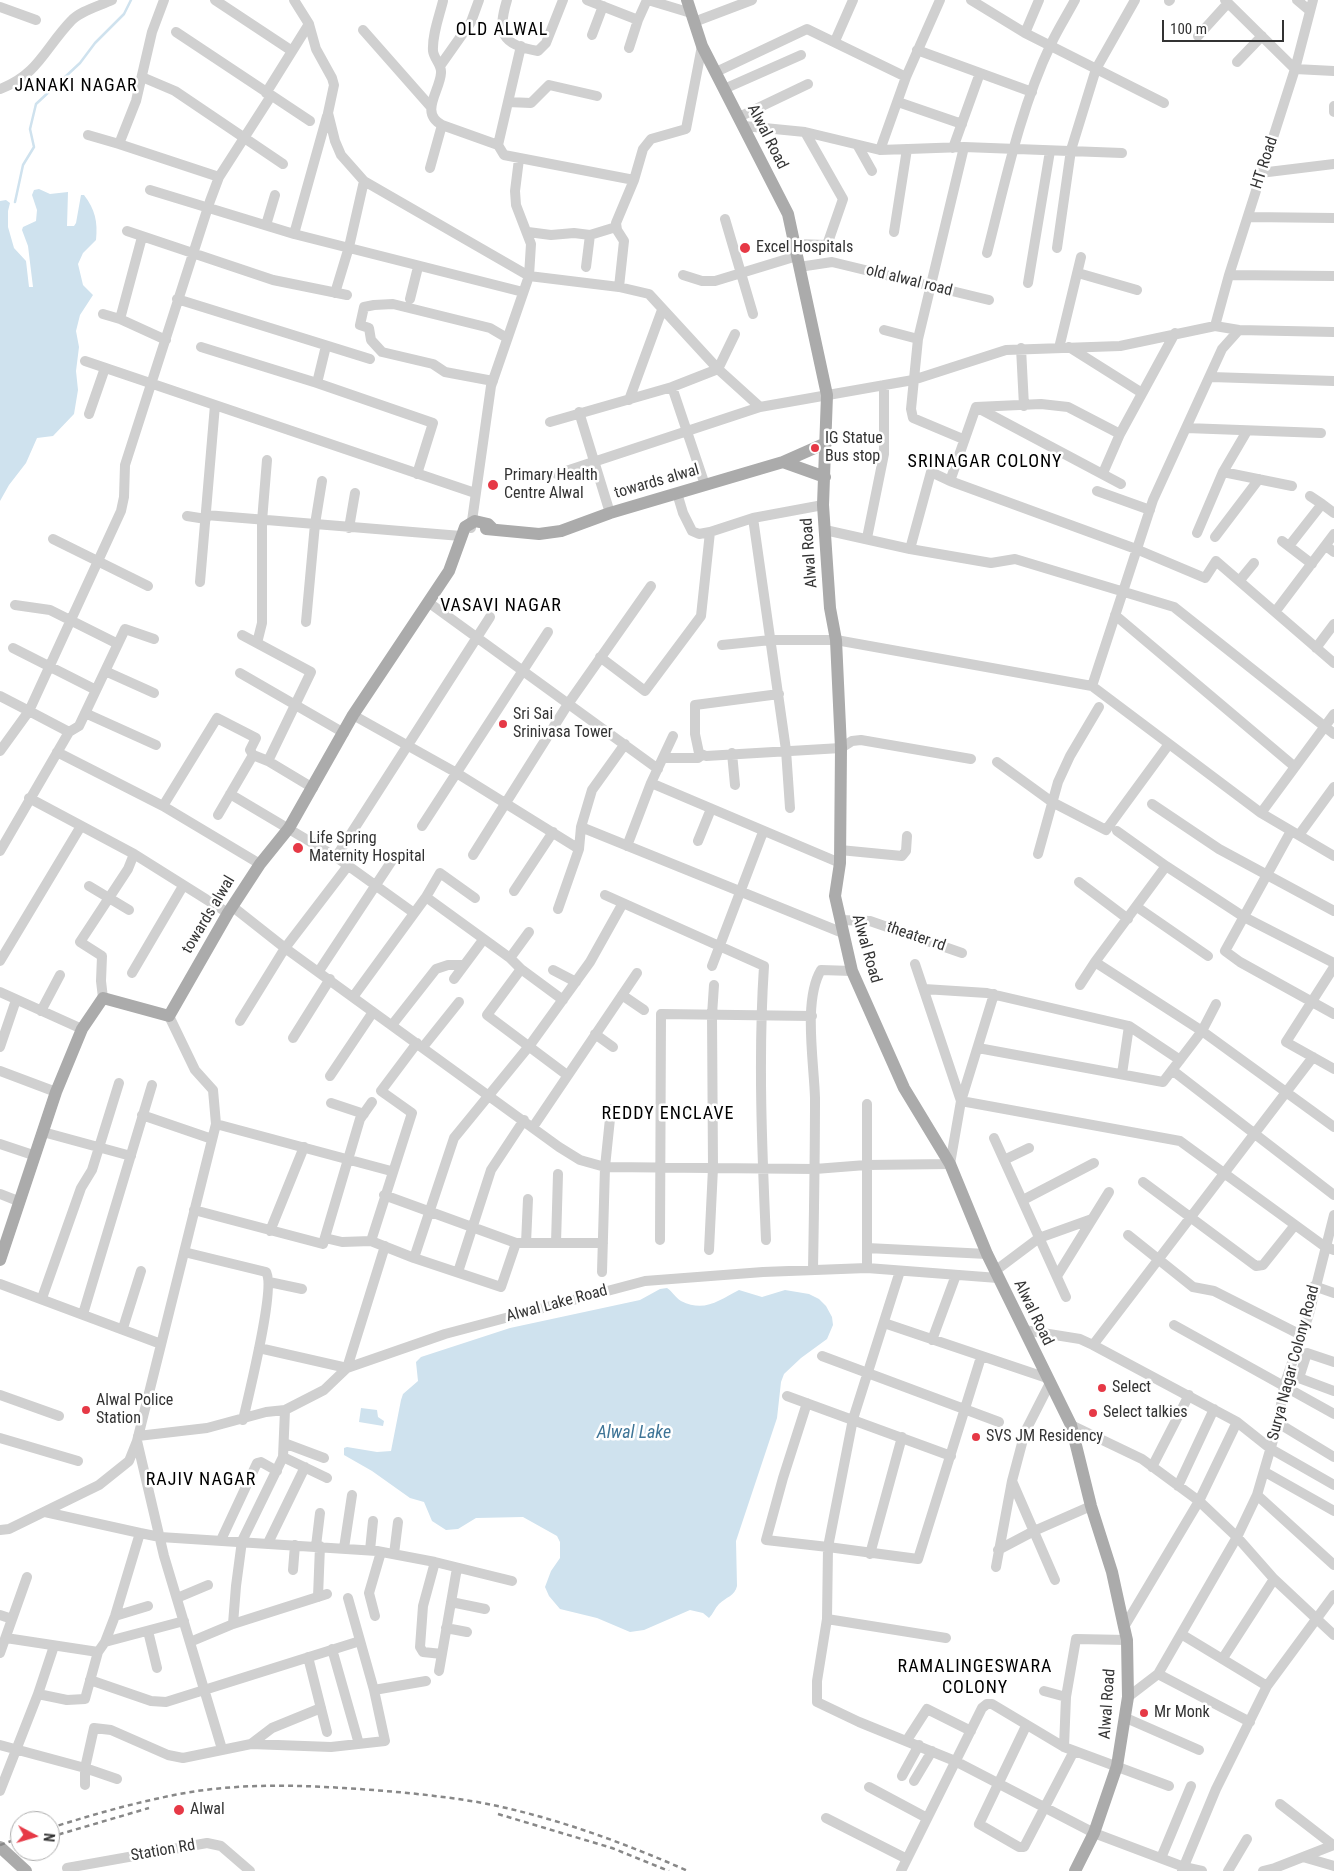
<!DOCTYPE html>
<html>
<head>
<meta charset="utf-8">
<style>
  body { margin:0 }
  #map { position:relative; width:1334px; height:1871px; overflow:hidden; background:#fff; font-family:"Roboto Condensed",sans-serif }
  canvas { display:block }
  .north { position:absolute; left:10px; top:1811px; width:50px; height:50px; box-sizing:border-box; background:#fff; border:1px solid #adadad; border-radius:50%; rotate:96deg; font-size:14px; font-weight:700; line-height:20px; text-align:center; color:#333 }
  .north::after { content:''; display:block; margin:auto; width:18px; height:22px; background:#e63946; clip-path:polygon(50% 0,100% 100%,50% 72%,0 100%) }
  .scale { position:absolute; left:1162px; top:20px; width:122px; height:22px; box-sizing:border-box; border:2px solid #333; border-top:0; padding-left:6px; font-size:15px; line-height:18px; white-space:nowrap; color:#333; -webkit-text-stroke:4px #fff; paint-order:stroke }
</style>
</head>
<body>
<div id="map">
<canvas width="1334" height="1871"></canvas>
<div class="north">N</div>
<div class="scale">100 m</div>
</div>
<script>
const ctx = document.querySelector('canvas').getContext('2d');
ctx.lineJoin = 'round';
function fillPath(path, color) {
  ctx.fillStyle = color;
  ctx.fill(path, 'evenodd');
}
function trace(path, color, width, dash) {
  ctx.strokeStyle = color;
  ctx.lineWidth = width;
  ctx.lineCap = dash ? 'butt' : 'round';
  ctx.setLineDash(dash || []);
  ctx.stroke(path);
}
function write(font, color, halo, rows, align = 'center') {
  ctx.font = font + ' "Roboto Condensed",sans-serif';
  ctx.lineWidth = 5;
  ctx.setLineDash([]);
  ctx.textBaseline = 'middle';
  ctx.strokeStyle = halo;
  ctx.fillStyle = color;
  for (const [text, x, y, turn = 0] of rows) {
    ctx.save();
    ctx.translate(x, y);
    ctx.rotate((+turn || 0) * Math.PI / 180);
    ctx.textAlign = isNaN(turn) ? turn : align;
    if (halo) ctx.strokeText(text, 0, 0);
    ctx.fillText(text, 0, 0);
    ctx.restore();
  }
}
const water = new Path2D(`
  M39,189L50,194L68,192L67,226H74L76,223L81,195H84C95,209 98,222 96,240L83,253L78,264L83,285L93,295L80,315L76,331L79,347L76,371L78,390L74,414L53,436L37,438L26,463L9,485L0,501V201L6,200L10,203L8,211V227L14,248L26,261L29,287H33L28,246L22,230L23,227L36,221L37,210L32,195L34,190Z
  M667,1288C672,1291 675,1297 681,1301C705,1313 719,1300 739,1290L762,1297L785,1290L809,1294L819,1299L826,1306L832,1317L833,1325L827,1339L801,1358L784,1374L781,1382L777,1418L736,1541L737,1586C735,1596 726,1597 719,1604C715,1608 713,1614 709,1618L703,1613L690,1610L644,1630L630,1632L597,1618L560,1609L549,1596L545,1587L551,1571L560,1558V1542L557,1536L523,1517L476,1518L458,1529L446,1530L432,1521L424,1502L410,1498L372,1471L344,1455V1448L347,1447L377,1452L391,1451L401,1400L403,1394L418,1381L416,1362L421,1357L510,1328L640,1300L660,1289Z
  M361,1408L377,1410L378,1417L384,1421L383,1426L359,1422Z`);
const stream = new Path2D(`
  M15,202L23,165L34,147L30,129L36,104L80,63L95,43L124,14L131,0`);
const minor = new Path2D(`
  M164,0L152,32L136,101L119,144L219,177
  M215,0L292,51
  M507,0C497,33 501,45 538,51L546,43L563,0
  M587,0L638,20L647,0
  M648,0L691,13
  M971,0L1025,33L1164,103
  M1225,0L1295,69
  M1297,0L1310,11
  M443,1C439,17 432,35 433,51C434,59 442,65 441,73C440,91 419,113 442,125L498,145
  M1169,1L1170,0
  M0,7L36,20
  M694,22L752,0
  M309,24L316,49L332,78L334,85L328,113L335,141L341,155L364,181L529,276L491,386L471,528
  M363,30L430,106
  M176,32L310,121
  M1025,33L1039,0
  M592,35L603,6
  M1198,36L1228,3
  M835,41L853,0
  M521,46L498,145L504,155L634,180
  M629,48L638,20
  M917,50L1032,92
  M1237,62L1262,36
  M440,66L471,22L479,0
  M1295,69L1334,71
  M716,72L807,29L906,77
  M142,77L175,91L283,164
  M0,89C38,75 45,48 71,21C80,11 99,6 112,0
  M724,89L801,55
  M266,93L309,24L294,0
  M508,102L531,103L549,85L597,96
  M898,102L962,124
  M1334,106V112
  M739,117L808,84
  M744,126L805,132L880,150L964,147L1122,153
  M88,135L119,144
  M858,146L872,171
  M953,148L980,73
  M880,150L906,77L940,0
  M519,159L515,191L516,205L531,244L529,276L619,287L624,241L617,230L616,223L634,180L643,149L651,139L686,129L702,46
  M430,168L442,125
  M1260,173L1334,164
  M150,190L294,234L523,292
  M1249,217L1334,218
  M725,219L753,314
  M266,225L275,195
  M127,231L273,280L347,295
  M528,232L551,235L574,233L590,235L616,227
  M894,232L907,149
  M294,234L327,116
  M795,244L827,245L843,199L805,132
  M1057,248L1071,150L1096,69L1135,0
  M987,253C1005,183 1020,109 1051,44C1058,29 1067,15 1075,0
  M586,267L590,235
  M799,267L832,262L989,300
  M1078,273L1137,290
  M683,275L702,281H715L797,256
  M1229,275L1334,276
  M1028,283L1050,151
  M335,293L349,247L364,181
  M177,299L370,359
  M410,299L418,267
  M103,314L120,319L166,340
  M120,319L142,237
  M1215,326L1229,275L1295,69L1313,0
  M884,330L918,339
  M201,347L317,383L433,423L417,474
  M1069,347L1142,393
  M1021,348L1024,406
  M1059,348L1081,257
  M85,361L475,493
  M1211,377L1334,381
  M493,381L445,372L433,364L382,352L371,340L369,328L360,325L364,307L374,305L393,304L490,328L507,338
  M317,383L326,346
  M672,387L705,485
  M629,400L662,310
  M760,407L913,380L1006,350L1120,346L1215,326L1239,330L1334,332
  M978,408L1121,484
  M579,412L610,513
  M89,414L105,368
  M550,422L672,387L718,369L735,334
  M1186,428L1321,433
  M963,439L913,418L911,409L918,339L964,147
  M1223,472L1292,486
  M1103,473L1120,434L1175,333
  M557,474L760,407L718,369L649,294L619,287
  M950,481L1136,549L1205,578L1216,561L1334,663
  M1097,491L1150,510
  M677,493L683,513L692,531L699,534L710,532
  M1310,496L1322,504
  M206,515L461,536
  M187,516L206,519
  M753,518L786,750L790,808
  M349,528L355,493
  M825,530L910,549L991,563L1015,559L1174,607L1334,734
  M1197,533L1223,472L1247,431
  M1215,537L1259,479
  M867,538L884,454V385
  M53,539L148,586
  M1282,541L1312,564
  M1289,546L1322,504L1334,513
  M1326,546L1334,552
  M910,549L931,472L950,481L976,407L1041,404L1068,407L1120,434
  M1240,580L1254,563
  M200,582L215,405
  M428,602L658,769
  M15,605L50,610L118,644
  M1275,612L1334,534
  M1115,615L1295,767
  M306,622L315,524L322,481
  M242,635L311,672L268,761
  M257,643L262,623V521L267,460
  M722,645L771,640H836L1092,686L1261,813L1334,856
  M13,648L96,690
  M1316,648L1334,624
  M600,657L645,691L701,616L710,532L753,518L823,505
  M105,671L154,693
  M240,673L344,733
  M1092,686L1153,500L1222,349L1239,330
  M779,694L695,705V734L699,753L706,756L841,748L852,741L861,740L971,759
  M0,696L29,711L0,751
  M85,713L156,745
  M353,715L455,772L579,849
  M69,732L29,711L121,511L124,497L125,465L210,201L219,177L271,96
  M57,752L163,806L260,864
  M732,753L735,785
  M663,758H698L702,755
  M997,762L1052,802L1106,830L1169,744
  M651,783L840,863
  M230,794L336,857L414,913
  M29,798L134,854L228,913
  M1152,804L1219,849L1334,911
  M163,806L217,718L256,738L250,750L253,755L268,761L313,788
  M1261,813L1334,714
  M218,815L253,755
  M422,826L548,632
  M581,827L843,933
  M1117,831L1166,866L1095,962L1202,1031L1334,1127
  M1291,831L1225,951L1240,962L1334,1014
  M1299,835L1334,787
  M698,841L711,809
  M627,846L651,783L673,736
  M840,850L902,856L906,851L907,836
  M0,851L69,732L79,726L125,629L154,639
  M1038,854L1058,782L1070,756L1099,707
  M473,855L568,704L651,586
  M336,857L490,617
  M1166,866L1244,917L1334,963
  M1079,882L1128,919
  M89,886L129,910
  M514,891L553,832
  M605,895L764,966C758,1057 762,1149 766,1240
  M426,897L510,958L521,969L563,1000
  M233,907L285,948L559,1147L580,1160L605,1167L815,1169L866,1165L950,1164L961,1101L994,994
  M1137,907L1208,956
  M558,909L579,849L581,827L592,790L625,744
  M840,920L870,921L962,953
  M510,958L529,932
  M0,961L81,826
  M915,964L961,1101
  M712,966L763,832
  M1334,967L1286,1042L1334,1069
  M521,969L487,1015L567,1075
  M553,970L576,982
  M319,971L393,859
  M132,973L183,886
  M454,979L483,940
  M1080,985L1095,962
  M924,989L987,993L1129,1026L1180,1060
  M0,992L82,1029
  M622,995L644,1010
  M353,997L426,897L440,873L475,898
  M103,998L101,981L102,956L80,942L128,869L134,854
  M41,1011L60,975
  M240,1021L285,948L347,867
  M392,1025L436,969L448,965H463
  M595,1034L613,1047
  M293,1038L330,979
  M0,1047L16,1000
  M423,1047L459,1002
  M978,1048L1163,1082L1202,1031L1216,1004
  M1172,1070L1334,1195
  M0,1071L56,1092
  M1122,1074L1129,1026
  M330,1076L373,1012
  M961,1101L1180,1141L1324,1246L1334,1250
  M331,1103L364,1114
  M867,1104V1268
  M142,1115L212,1139
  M216,1124L391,1171
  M533,1127L637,973
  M43,1132L131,1156
  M994,1138L1066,1297
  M0,1144L33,1155
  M1004,1160L1029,1148
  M558,1174L556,1243H603
  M1143,1182L1256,1266L1263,1265L1295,1225
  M0,1194L18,1201
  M384,1195L516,1243
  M1023,1200L1094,1163
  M194,1210L323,1244L360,1119L372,1102
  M270,1231L304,1147
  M1128,1235L1193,1287L1214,1291L1301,1335
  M325,1238L342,1242L371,1241L414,1258
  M660,1240L661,1014L812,1016
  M371,1241L412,1113L381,1091L417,1043
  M526,1243L528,1199
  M556,1243H516L501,1287L414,1258L454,1138L530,1045L590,962L623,903
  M867,1248L987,1254
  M709,1250L713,1168L712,1015L714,985
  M184,1252L266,1272C276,1286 248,1398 243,1420
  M813,1270C814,1213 815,1155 815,1098C814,1062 803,1000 821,970L852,971
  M995,1271L1039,1238L1092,1219
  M458,1272L491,1170L524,1120
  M602,1272L605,1167L611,1109
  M1057,1276L1109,1192
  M269,1282L302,1289
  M0,1284L161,1344
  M1314,1286L1334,1293
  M42,1298L81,1188L92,1170L119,1083
  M83,1314L152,1085
  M884,1323L1047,1378
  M1174,1325L1334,1414
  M123,1328L141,1271
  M1024,1330L1080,1339L1093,1345L1237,1422L1271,1449L1334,1485
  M932,1340L956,1275
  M1093,1345L1313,1057
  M259,1348L347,1368
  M822,1356L999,1422
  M981,1357L918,1559L828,1547L827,1619L817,1681V1702L859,1722L955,1761L1094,1833L1184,1867L1202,1871
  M1334,1362L1307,1353L1299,1378L1334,1391
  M347,1368L385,1246
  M0,1395L59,1416
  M787,1396L951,1456
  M149,1399L164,1401
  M807,1403L783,1478L766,1540L828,1547L853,1419L900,1271
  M1278,1423L1334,1457
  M1071,1425L1142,1459L1199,1501L1237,1537L1274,1579L1334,1635
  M138,1436L207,1428L266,1412L285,1410L324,1390L347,1368L445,1334L645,1281L763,1272L867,1268L998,1278
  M0,1438L78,1461
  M137,1441L164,1556L222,1749
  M284,1443L324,1458
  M283,1457L327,1478
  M1152,1467L1189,1395
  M1265,1472L1334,1511
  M1012,1481L1055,1580
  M1178,1486L1214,1409
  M1257,1495L1334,1565
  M45,1512L140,1533
  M0,1530L9,1529L99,1485L129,1461L137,1441L216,1124L213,1090L195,1070L169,1016
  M221,1540L257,1463L261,1462L277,1471
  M268,1543L305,1467
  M316,1546L320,1513
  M344,1548L352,1495
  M370,1550L373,1521
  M998,1550L1034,1531L1091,1506
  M394,1554L398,1522
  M870,1554L902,1437
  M435,1562L423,1606L420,1647L423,1652L442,1654
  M996,1567L1012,1481L1025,1432L1050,1383
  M293,1570L295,1545
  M318,1597L320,1546
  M177,1598L208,1585
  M451,1602L485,1609
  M0,1615L12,1619
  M115,1616L148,1606
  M375,1616L369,1593L381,1552
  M827,1619L946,1638
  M233,1624L236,1586L242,1541L283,1457L285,1410
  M1124,1627L1199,1501L1237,1422
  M446,1628L467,1632
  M148,1631L157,1668
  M1181,1634L1267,1686
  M6,1638L98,1652L105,1642L184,1621
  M105,1642L115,1616L140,1533L160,1537L377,1551L435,1562L512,1581
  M190,1642L233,1624L327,1594
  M332,1649L359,1744
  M0,1653L27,1577
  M308,1657L327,1732
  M1223,1658L1274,1579
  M439,1671L457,1568
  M1158,1674L1250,1722
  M90,1680L151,1701L166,1702L360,1641
  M374,1690L426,1681
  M1044,1691L1066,1697
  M38,1694L67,1700L85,1699L98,1652
  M1128,1697L1158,1674L1237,1537L1257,1495L1278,1423L1284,1386L1309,1314L1334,1215
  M1126,1718L1199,1750
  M1026,1726L979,1824L1019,1847H1024L1074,1751
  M907,1740L927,1709L971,1731
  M251,1744L331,1747L385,1741L374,1690L348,1598
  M0,1745L85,1768L117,1779
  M1064,1747L1066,1697L1076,1639L1127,1640
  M902,1776L919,1745
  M914,1781L932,1751
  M85,1785V1768L94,1728L111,1730L168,1755L183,1758L251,1744L272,1728L321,1708
  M869,1787L927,1818
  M0,1791L38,1694L54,1646
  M1280,1804L1333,1845
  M826,1818L907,1859
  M1303,1857L1334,1866
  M1161,1858L1191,1786
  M67,1868L207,1843L221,1846L250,1871
  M901,1871L982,1708L987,1704H992L1064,1747L1169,1786
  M1182,1871L1216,1789L1267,1686L1334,1595
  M1228,1871L1247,1839
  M1263,1871L1275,1868L1334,1845`);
const major = new Path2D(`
  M687,0L702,46L788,214L827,395L823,505L830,608L836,640L841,748L840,863L835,896L852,971L904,1088L950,1164L987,1254L1071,1425L1091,1506L1112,1572L1124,1627L1127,1640L1128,1697L1117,1766L1094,1833L1075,1871
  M783,462L825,477
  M486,529L539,534L561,531L610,513L783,462L826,443
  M0,1260L56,1092L82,1029L103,998L169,1016L228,913L260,864L289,828L353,715L449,571L465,527L475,521L488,524L493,529
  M0,1847L26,1871`);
const rail = new Path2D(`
  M498,1814L612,1848L669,1871
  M50,1828C98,1813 147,1799 197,1791C246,1784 295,1785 344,1788C391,1791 437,1795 483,1803C554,1817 622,1842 688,1871
  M50,1837L149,1808
  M0,1845L20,1838`);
const markers = [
  [745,248,6,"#e63946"],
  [815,448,5,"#e63946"],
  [493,485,6,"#e63946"],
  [503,724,5,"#e63946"],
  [298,848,6,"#e63946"],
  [1102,1388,5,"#e63946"],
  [86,1410,5,"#e63946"],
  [1093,1413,5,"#e63946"],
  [976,1437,5,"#e63946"],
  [1144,1713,5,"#e63946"],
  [179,1810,6,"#e63946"]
];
const streetNames = [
  ["Alwal Road",767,137,63],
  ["HT Road",1265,163,-72],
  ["old alwal road",909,281,14],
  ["towards alwal",657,482,-16],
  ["Alwal Road",810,553,-94],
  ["towards alwal",209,915,-59],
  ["theater rd",916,937,19],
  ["Alwal Road",866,949,74],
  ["Alwal Lake Road",557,1304,-15],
  ["Alwal Road",1033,1313,64],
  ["Surya Nagar Colony Road",1294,1363,-75],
  ["Alwal Road",1108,1704,-86],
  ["Station Rd",163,1851,-10]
];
const poiNames = [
  ["Excel Hospitals",756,248],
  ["IG Statue",825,439],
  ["Bus stop",825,457],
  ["Primary Health",504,476],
  ["Centre Alwal",504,494],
  ["Sri Sai",513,715],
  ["Srinivasa Tower",513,733],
  ["Life Spring",309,839],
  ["Maternity Hospital",309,857],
  ["Select",1112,1388],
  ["Alwal Police",96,1401],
  ["Station",96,1419],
  ["Select talkies",1103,1413],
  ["SVS JM Residency",986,1437],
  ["Mr Monk",1154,1713],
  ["Alwal",190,1810]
];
const neighbourhoodNames = [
  ["OLD ALWAL",502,30],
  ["JANAKI NAGAR",76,86],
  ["SRINAGAR COLONY",985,462],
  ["VASAVI NAGAR",501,606],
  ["REDDY ENCLAVE",668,1114],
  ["RAJIV NAGAR",201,1480],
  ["RAMALINGESWARA",975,1667],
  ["COLONY",975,1688]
];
const waterNames = [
  ["Alwal Lake",634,1433]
];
fillPath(water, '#cfe2ee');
trace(stream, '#cfe2ee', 2.5);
trace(minor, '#d0d0d0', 10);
trace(major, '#ababab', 12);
trace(rail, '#888', 2.5, [5, 4]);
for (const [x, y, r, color] of markers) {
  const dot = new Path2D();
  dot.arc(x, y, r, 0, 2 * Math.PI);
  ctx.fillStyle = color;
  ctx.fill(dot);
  trace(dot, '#fff', 2);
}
write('16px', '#333', '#fff', streetNames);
write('16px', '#333', '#fff', poiNames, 'left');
ctx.letterSpacing = '1px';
write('18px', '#000', '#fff', neighbourhoodNames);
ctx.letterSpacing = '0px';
write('italic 18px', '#3f7597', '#fff', waterNames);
</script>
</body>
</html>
